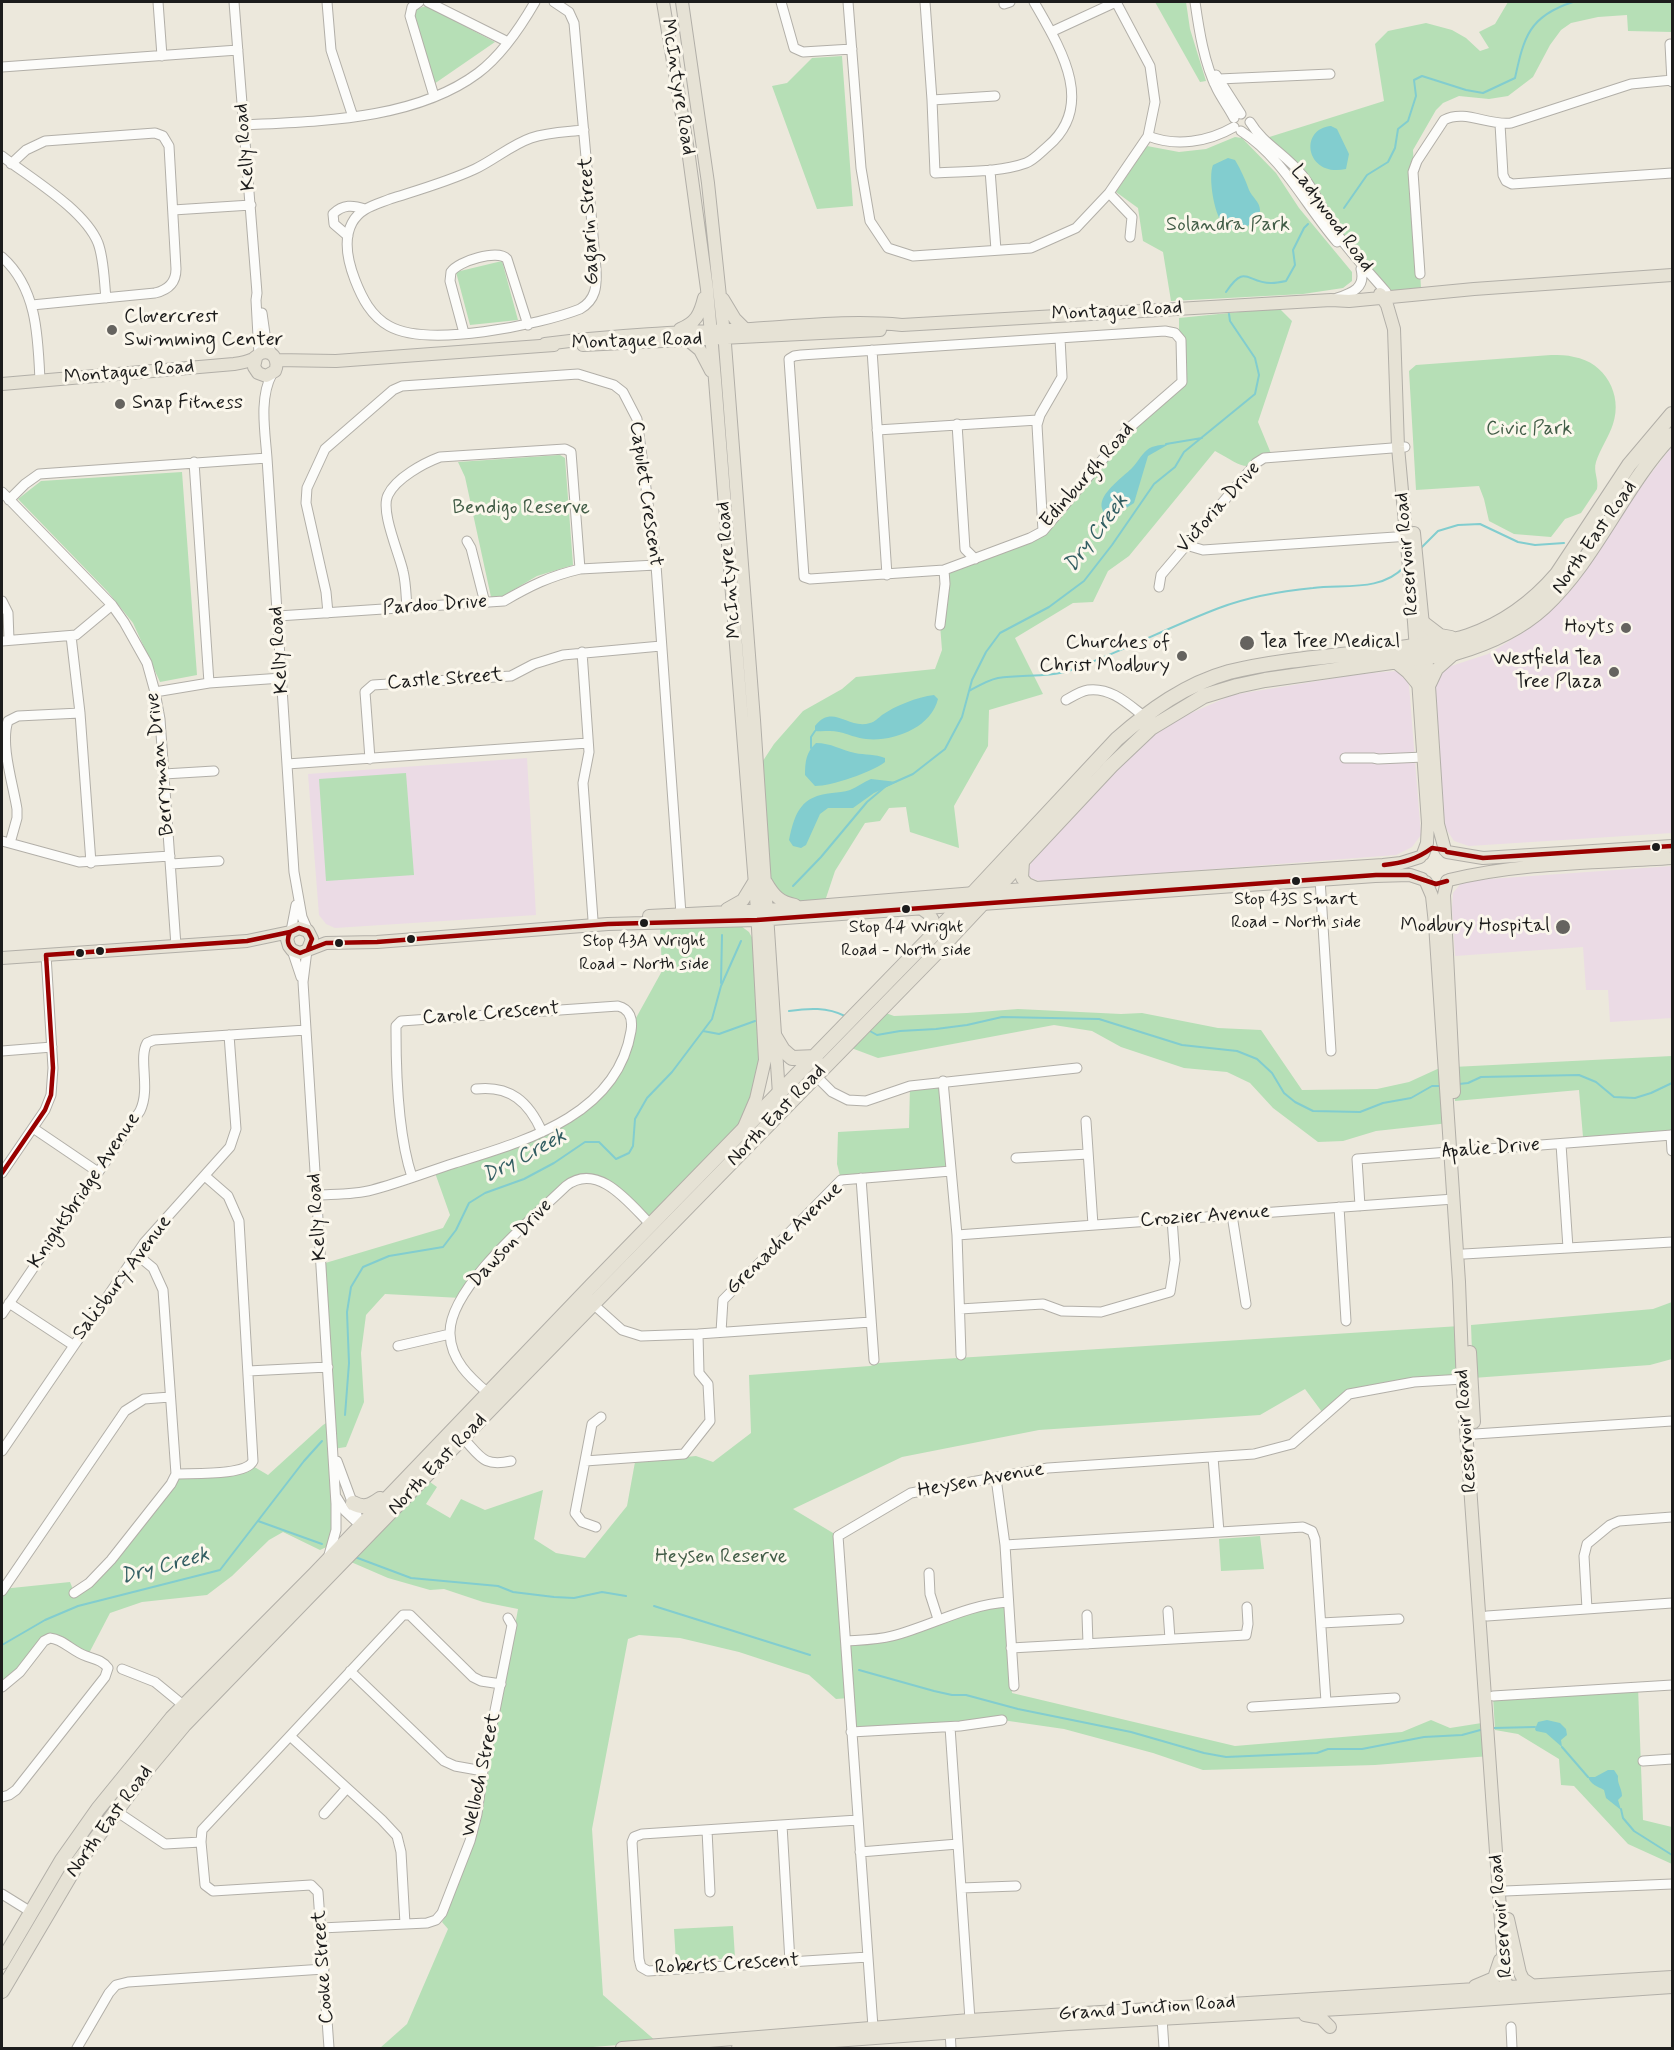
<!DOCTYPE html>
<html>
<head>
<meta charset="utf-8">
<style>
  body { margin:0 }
  #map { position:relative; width:1674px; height:2050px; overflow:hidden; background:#ece8dc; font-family:Mynerve,sans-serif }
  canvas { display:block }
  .frame { position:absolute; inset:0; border:3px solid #1c1c1c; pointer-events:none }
</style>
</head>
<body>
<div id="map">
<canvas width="1674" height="2050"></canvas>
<div class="frame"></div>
</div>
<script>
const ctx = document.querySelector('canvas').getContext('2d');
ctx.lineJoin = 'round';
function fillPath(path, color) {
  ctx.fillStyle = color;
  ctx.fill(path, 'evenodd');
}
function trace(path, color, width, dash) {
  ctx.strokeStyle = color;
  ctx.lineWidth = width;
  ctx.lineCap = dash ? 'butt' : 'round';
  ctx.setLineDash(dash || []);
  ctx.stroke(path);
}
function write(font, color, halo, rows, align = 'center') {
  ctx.font = font + ' Mynerve,sans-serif';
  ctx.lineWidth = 6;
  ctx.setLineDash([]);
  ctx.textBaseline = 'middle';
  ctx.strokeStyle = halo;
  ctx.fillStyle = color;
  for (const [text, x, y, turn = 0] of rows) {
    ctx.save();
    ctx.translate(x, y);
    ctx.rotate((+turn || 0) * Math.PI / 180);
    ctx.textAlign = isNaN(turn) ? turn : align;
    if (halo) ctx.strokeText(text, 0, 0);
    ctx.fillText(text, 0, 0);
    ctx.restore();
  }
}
const built = new Path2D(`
  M1672,446V833L1469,846L1454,841L1445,827L1435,685L1445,668L1488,654L1524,632L1569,591L1623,510Z
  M1396,671L1404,677L1409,685L1421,835L1412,847L1396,855L1045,882L1030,878L1027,871L1034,857L1123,762L1156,733L1180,718L1232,695L1360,674Z
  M527,758L536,915L335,928L326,924L319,915L308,774Z
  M1672,866V1018L1610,1022L1608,990H1586L1583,947L1455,956L1452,908L1453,893L1461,883L1475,880Z`);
const green = new Path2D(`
  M1155,2H1186L1190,29L1206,81L1200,82Z
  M1508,2H1672V32L1628,31L1627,15L1598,17L1571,23L1561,30L1550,45L1533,77L1508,96L1489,99L1459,96L1443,103L1436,110L1413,150L1421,288L1386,292L1352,253L1312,190L1263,139L1384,101L1375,44L1388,31L1426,23L1452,30L1466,38L1480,51L1489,48L1479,32L1495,24Z
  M426,6L495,42L434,84L413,17L416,9Z
  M842,56L853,206L817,209L772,86L787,83L812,58Z
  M1235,137L1242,138L1276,173L1299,208L1352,272V281L1343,288L1303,294L1171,301L1163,252L1143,241L1138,208L1116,192L1147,146L1179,152L1206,149Z
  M502,261L518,320L470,325L456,272Z
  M1279,308L1292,321L1258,422L1272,456C1243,473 1243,466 1215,451L1129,556L1108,571L1093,602L1073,603L1015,638L1043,694L989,710L988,746L954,806L959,848L910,832L906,807L889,808L880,821L865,823L835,871L825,901L789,904L764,878L757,770L774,744L803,711L842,689L856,677L935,669L942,650L940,625L944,570L1038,534L1114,446L1179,386V318Z
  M1551,355C1559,355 1567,355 1574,357C1605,362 1623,395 1613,424C1609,437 1600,449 1596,462C1593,471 1599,480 1597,489L1581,513L1565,519L1551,537L1514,534L1489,521L1484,499L1479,486L1416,490L1409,371L1416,365Z
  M560,455L565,458L573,565L537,576L503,596L491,597L465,477L458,462Z
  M182,472L197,675L160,682L133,623L108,592L18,499L41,481Z
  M406,773L414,875L326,881L319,779Z
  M737,923L749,932L758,949L761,1069L739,1135L651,1225L602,1181L576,1180L478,1273L461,1298L385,1294L366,1315L361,1353L364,1402L346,1447L333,1449V1544L320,1550L283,1532L269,1540L232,1576L207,1595L142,1602L110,1613L87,1657L51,1638L2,1687V1589L70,1582L74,1592L89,1583L176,1474L251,1465L268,1475L323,1425L331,1420L322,1264L443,1228L450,1215L434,1170L547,1130L585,1106L617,1072L631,1027L662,971L660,924Z
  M1018,1009L1121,1014L1142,1013L1218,1028L1261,1030L1302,1090L1377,1089L1409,1082L1444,1066L1449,1123L1376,1131L1343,1141L1318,1142L1273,1108L1250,1083L1227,1072L1184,1068L1121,1047L1092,1031L1054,1025L878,1058L846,1046L880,1011L894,1016L967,1013Z
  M1672,1056V1131L1583,1137L1579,1090L1455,1101L1453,1067Z
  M943,1081L951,1171L841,1180L837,1164L838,1132L909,1128L910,1086Z
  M1672,1302V1359L1650,1365L1473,1378L1471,1325L1653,1309Z
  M1460,1326L1463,1379L1349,1394L1325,1416L1305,1389L1260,1415L1039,1430L902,1457L793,1509L838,1536L845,1641L894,1636L1007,1602L1012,1693L1235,1746L1402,1732L1431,1720L1450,1728L1488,1722L1490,1756L1375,1765L1203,1770L1153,1753L1064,1729L1002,1720L851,1732L849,1698L836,1699L809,1675L739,1652L680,1638L639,1635L628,1639L592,1829L603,1995L657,2042L580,2048H380L407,2024L448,1929L442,1922L447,1914L479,1824L518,1609L483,1602L444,1589L430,1590L388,1578L351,1562L430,1482L437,1487L426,1504L450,1518L461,1499L485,1510L543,1490L534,1539L556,1553L585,1558L627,1506L635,1462L696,1456L713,1462L751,1433L749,1375L870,1366L879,1363Z
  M1260,1536L1264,1569L1221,1571L1219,1539Z
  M1638,1687L1643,1820L1672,1827V1864L1628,1844L1574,1786L1561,1785L1559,1759L1518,1734L1495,1730L1493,1696Z
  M733,1926L735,1958L676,1962L674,1929Z`);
const water = new Path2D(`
  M1331,126L1337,129L1349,154L1346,169C1306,178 1298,129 1331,126Z
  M1228,158L1235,160C1241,170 1245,179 1249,190C1252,197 1260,202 1260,210C1260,226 1233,234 1223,224C1214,214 1208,177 1213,165Z
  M1169,444L1148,456L1134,503L1111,518C1085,503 1120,480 1132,468C1137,463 1141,455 1147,450C1153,445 1162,445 1169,444Z
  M934,695L938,699C931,728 893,742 866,739C856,738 848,734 839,732C831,730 823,732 815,731V726C833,703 848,730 870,723C875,722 878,718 882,715C895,706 917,697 934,695Z
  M816,743C831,743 841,750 855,753C865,755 875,754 885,758V762C872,772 832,786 815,786L805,775C805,762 806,752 816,743Z
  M871,779L897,782L874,793L853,808H828L820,814L806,845L801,848L793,846L789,840C795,812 801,796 832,793C838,792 844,792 850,790C857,787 864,782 871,779Z
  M1547,1720L1560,1723L1566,1729L1567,1735L1561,1740L1562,1747L1546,1733L1536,1731L1535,1729L1538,1722Z
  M1608,1770H1614L1618,1776C1617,1784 1622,1788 1622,1796L1618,1800L1621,1810L1606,1798L1604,1790C1597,1786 1591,1785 1588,1777H1595Z`);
const stream = new Path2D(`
  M1344,208L1367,175L1388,162L1395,148L1398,129L1408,121L1416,96L1414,80L1422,76L1466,90L1483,93L1515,78C1524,37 1529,16 1573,2
  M1226,292C1246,262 1247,284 1272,283C1276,283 1281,282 1286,281L1295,265L1293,250L1304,228L1308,224
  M1166,444L1202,438
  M1420,549L1438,531L1458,525L1480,524L1518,542L1535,545L1564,543
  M969,691C978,686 988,680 998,678C1022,674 1048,678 1071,670C1121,652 1169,627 1219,608C1248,597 1282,591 1313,588C1343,584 1381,592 1404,567
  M811,748V737L815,731
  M793,886L821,857L867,802L886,786L913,774L945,749L962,717L972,680L986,652L1000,633L1049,607L1084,581L1112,545L1154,484L1175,467L1184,452L1255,394L1259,375L1255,358L1230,321L1229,314
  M721,983L722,935
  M789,1011C809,1008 827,1007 845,1016
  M868,1030L877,1035L900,1031L936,1029L967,1025L1002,1017L1099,1019L1182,1045L1237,1051L1257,1059L1272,1073L1284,1093L1295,1102L1313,1111L1360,1112L1383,1103L1411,1098L1432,1086H1441
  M703,1031L719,1034L755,1021
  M1459,1084L1468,1083L1481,1077L1579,1075L1596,1082L1614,1097L1635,1098L1651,1093L1672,1083
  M345,1415L349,1363L347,1312L351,1287L363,1267L389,1256L443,1247L456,1230L469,1203L485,1193L524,1179L554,1163L585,1142H599L616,1159L629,1153L633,1146L635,1119L647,1098L672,1072L712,1019L721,986L741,941
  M258,1521L322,1544
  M355,1557L411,1578L498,1586L513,1592L554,1597L574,1598L602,1592L626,1596
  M654,1606L810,1655
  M2,1645L45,1620L78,1606L220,1570L304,1461L322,1441
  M859,1670L934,1691L952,1695H966L1018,1709L1131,1732L1204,1753L1226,1757L1317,1753L1328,1749H1362L1424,1737L1462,1735L1484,1729
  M1493,1728L1535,1727
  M1562,1747L1588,1777
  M1621,1809L1623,1818L1634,1831L1672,1855`);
const minor = new Path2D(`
  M158,2L162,56
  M234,2L257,293L256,300L259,355
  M327,2L331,50L353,117
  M419,2L412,7L410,16L434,96
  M428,2L508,42
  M554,2L569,12L574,23L596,269C597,286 596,300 580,309C539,325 428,348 389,326C371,316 362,298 355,280C348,262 343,240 352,223C360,208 375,205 390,199C418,190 447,182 475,169C494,160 511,145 531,138C548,132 566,132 584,130
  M781,2L794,48L803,52L852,49
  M848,2L861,168L870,221L888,248L913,256L1031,248L1076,228L1109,193L1148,136L1155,102L1150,66L1116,2
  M925,2L932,100L935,173C965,171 998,173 1026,163C1034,160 1042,151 1048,146C1097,104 1059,46 1034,2
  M1195,2C1199,30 1204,63 1217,89C1222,99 1229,108 1234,118
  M1004,4L1010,2
  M1051,32L1116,2
  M1670,44L1672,82
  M2,67L238,50
  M1216,75L1241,114
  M1214,83L1219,79L1330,74
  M932,100L995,96
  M1250,122C1263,144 1287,155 1302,175C1317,193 1325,216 1338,235C1352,255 1370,273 1386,292
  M1500,124L1503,175L1506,181L1512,184L1672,173
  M245,125C320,121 415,120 478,73C502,55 520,28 535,2
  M1241,131C1284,159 1305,205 1337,242
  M1148,136C1176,147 1208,142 1234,127
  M2,156C30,178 84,209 98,243C104,259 104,280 106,298
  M11,164L26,150L45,141L155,133L163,136L169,146L176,269C176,283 168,290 155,293L32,305
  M990,170L996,250
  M1109,193L1132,217L1130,237
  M173,210L251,205
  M348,236L334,224L333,214C343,204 353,205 365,209
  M2,257C37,288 38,336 40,381
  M1420,274L1413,172L1417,161L1444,120C1465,109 1488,126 1511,123L1631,84L1672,80
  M1337,298C1352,293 1366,288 1361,269
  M262,313L266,341L272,354
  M1165,331L1175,333L1181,340L1182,382L1128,429L1043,531L1030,538L944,570L810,579L804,577L789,359L794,356L801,355Z
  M464,333L450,281L451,272C458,261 498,249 507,259L528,325
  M872,350L887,575
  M272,374C259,398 265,431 267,458L294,872L302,917L308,931
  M957,424L965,549L975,559
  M877,430L1038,420
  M194,462L209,683
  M2,492L112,605L124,622L147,663L155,692L160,719L176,946
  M9,500L25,484L39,474L267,458
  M1043,531L1037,425L1040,415L1062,377L1060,338
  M467,541L471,548L485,603
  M1186,545L1203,550L1410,536
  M1159,587L1161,575L1256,463L1264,458L1405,447
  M2,601L8,613L9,640
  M407,608C406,596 406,583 403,571C399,553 380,511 388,495C396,478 424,463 440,457L565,449L571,452L580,569
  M328,613L326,592L306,503L307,488L325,449L393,390L402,386L578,374L614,385L623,392L637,419L656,565L681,914
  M278,616L504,601C530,586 550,576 580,569L656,565
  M940,625L945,584L944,570
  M71,636L80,713L91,863
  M2,641L76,635L112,605
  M582,652L589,752L583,783L593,920
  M155,692L209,683L282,678
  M1066,700C1073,696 1081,691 1088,690C1111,687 1128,704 1145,717
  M1345,758H1373L1378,759L1424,757
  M370,759L365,692L373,685L511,676L534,664L563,655L661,646
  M287,764L588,743
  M164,774L214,771
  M2,841L79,862L170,856
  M10,843L17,818V809C13,784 0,744 8,721L18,716L80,713
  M171,864L219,861
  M1320,879L1331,1051
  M291,931L296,905
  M292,950L301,977
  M307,950L303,982L336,1504V1530L329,1555
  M2,1051L52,1047
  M816,1076L832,1092L848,1100L866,1101L910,1086L1077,1068
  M943,1081L957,1235L961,1355
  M476,1089C510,1085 529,1102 542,1132
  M1086,1121L1093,1225
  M33,1128L98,1172
  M1671,1135L1672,1151
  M1561,1144L1568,1248
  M1016,1158L1088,1154
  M2,1173L45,1110L51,1095L53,1068L46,955
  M861,1178L874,1360
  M317,1195C334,1194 354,1195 372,1190C399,1183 427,1172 455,1163C525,1141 617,1116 631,1031C633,1019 630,1009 618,1006L401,1021L396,1026V1031C396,1075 398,1135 412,1177
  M1360,1206L1357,1159L1672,1135
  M1339,1207L1346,1321
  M1232,1215L1246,1304
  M957,1235L1454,1199
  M136,1254L153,1268L163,1290L176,1474
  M1464,1254L1672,1242
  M9,1303L73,1345
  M593,1304L622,1330L641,1336L698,1334L871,1322
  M960,1309L1043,1304L1062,1311L1101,1312L1170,1292L1175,1260L1172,1219
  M2,1314L140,1111C151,1088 138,1059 147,1043L154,1040L306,1030
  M721,1332L723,1300L841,1180L951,1171
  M398,1346L450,1334
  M248,1371L328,1367
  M488,1393C469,1377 451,1360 450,1334C448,1288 535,1216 566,1186C598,1161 630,1204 651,1225
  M1475,1434L1672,1421
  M463,1438C481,1457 483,1467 511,1461
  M2,1451L144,1243L230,1147L236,1129L229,1035
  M1213,1457L1219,1532
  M337,1461L361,1526
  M585,1461L684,1454L710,1421L708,1384L699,1373L698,1334
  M996,1478L1005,1545L1014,1686
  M337,1498L345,1511L361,1526
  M596,1527L582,1522L575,1513L592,1424L601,1417
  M1005,1545L1303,1527L1312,1531L1315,1539L1326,1702
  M929,1573L930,1594L938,1619
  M2,1591L125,1411L144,1399L170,1397
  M74,1593L89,1583L111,1560L171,1484L176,1474C193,1473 246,1476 253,1461L239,1221L228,1196L205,1176
  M1587,1609L1584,1556L1587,1544L1610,1525L1619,1521L1672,1517
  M1168,1611L1170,1639
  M1087,1615L1088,1644
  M1487,1616L1672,1603
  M1321,1623L1399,1619
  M846,1641C862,1640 877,1640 892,1636C931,1626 966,1605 1007,1602
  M1011,1648L1246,1635L1248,1624L1247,1607
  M122,1669L155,1682L183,1705
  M350,1671L444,1761L455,1766L483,1771
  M2,1687L20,1672L44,1641L50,1638C63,1639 73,1652 86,1656C94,1659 102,1660 108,1668L105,1677L16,1790L9,1795L2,1797
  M1493,1696L1672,1685
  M1252,1707L1395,1698
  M950,1727L970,2020
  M851,1732L960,1726L1002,1720
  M290,1736L382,1820L397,1836L401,1852L405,1924
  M1643,1761L1672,1759
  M116,1811L165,1844L201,1842L205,1885L213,1891L311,1885L318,1892L329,2048
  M324,1814L347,1788
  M858,1820L642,1834L634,1837L632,1842L639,1959L641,1967L648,1971L868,1957
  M782,1825L790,1962
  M707,1830L710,1892
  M201,1842L202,1830L403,1615H410L473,1677L481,1681L501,1684
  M860,1852L958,1844
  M961,1888L1016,1886
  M1505,1891L1672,1884
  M2,1894L31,1912
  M321,1928L427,1923L436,1920L442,1913L470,1841L477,1814L483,1771L512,1625L508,1618
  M1162,2018L1164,2048
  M873,2027L838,1536L911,1493L1048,1468L1254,1454L1292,1444L1349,1394L1414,1382L1463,1379
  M1511,2027L1512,2048
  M950,2032L951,2048
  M77,2048L109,1993L116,1985L128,1982L324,1969`);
const major = new Path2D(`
  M663,2L689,157L707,289L715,380L757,910L765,1060L756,1099L744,1127
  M682,2L708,183L725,344L754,720L779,1094L778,1106L774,1119
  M1380,294L1387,305L1394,329L1398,447L1414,622L1428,823L1427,843L1423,854
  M723,299L735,319L745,329
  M680,329C696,323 700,314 704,298
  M688,340L700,350L711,371
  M545,344C614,335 682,332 751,329C801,326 851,320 902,325L1331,300L1349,301L1474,289L1672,275
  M583,345L880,330
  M276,360L336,361L554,345
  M2,384L234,364C241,363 247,362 253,359C256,357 258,355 261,353C274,349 279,362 275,371L266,376L258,373L254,367L256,358
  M1414,533L1429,686L1438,824L1445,850
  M1430,684L1437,669L1455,653
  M1447,852L1483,858L1672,846
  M1023,861L1022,878L1027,884L1036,888
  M1449,880C1522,862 1598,863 1672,858
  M1447,881L1444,895L1454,1092
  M766,882C774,896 780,902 795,905
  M1426,882L1432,896L1435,924L1459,1282L1463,1387L1505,1979L1509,1998
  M920,908C933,915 936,922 933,936
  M727,909L743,900L754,882
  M649,916L767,910L1036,888L1383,865L1401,863L1420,857
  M308,949L312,939L308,931L299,928L290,932L287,939L289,946L292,950L300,953L326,943L377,942L608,924L757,920L1375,876L1410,875L1422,879
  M2,958L247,941L290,932
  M1470,1352L1474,1422
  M1508,1919L1520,1973L1523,1979L1533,1986
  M1475,1986L1494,1978L1500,1960
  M1305,2015L1321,2018L1330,2027
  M622,2048L970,2020L1672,1977
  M738,2048L1068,2024L1376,2007L1672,1987`);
const highway = new Path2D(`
  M1423,623L1440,636L1451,638
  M1397,662L1408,671L1418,683
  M774,1035L783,1050L792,1058L816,1057
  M353,1503C364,1509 370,1506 380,1499
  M2,1962L62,1860L98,1809L172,1718L315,1574L592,1285L963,904L1117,739C1150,710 1186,684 1229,672C1289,657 1353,656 1414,646C1432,643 1451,642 1468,636C1503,624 1533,602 1557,574L1629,465L1672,414
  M2,1991L77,1864L149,1767L184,1725L506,1393L937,952L1111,766L1151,728L1204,696L1237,686L1265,680L1455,653C1486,644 1519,630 1544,607C1596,559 1623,486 1672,435`);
const bus1 = new Path2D(`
  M1447,852L1483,858L1672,846
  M1384,865C1403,863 1417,859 1432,848L1445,850
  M308,949L312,939L308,931L299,928L290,932C285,943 289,949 300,953L326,943L377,942L608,924L757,920L1376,875H1409L1436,884L1447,881
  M2,1173L45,1110L51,1095L53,1068L46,955L247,941L290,932`);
const markers = [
  [112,330,6,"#65635f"],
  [120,404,6,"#65635f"],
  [1626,628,6,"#65635f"],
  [1247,643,8,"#65635f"],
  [1182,656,6,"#65635f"],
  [1614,672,6,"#65635f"],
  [1656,847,5,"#1c1c1c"],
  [1296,881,5,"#1c1c1c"],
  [906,909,5,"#1c1c1c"],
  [644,923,5,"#1c1c1c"],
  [1563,927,8,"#65635f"],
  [411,939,5,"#1c1c1c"],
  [339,943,5,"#1c1c1c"],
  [100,951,5,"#1c1c1c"],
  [80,953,5,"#1c1c1c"]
];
const busNames = [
  ["Stop 43S Smart",1296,900],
  ["Road - North side",1296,923],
  ["Stop 44 Wright",906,928],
  ["Road - North side",906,951],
  ["Stop 43A Wright",644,942],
  ["Road - North side",644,965]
];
const streetNames = [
  ["McIntyre Road",677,87,81],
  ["Kelly Road",246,147,-95],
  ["Ladywood Road",1331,219,54],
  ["Gagarin Street",590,221,-93],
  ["Montague Road",1117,312,-3],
  ["Montague Road",637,342,-2],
  ["Montague Road",129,373,-5],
  ["Edinburgh Road",1088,476,-49],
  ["Capulet Crescent",645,494,82],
  ["Victoria Drive",1219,508,-48],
  ["North East Road",1595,538,-55],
  ["Reservoir Road",1408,554,-95],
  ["McIntyre Road",730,570,-95],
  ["Pardoo Drive",435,606,-4],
  ["Kelly Road",280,650,-94],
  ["Castle Street",445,680,-4],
  ["Berryman Drive",161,764,-96],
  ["Carole Crescent",491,1014,-4],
  ["North East Road",777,1116,-46],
  ["Apalie Drive",1491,1149,-4],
  ["Knightsbridge Avenue",85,1191,-56],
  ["Kelly Road",318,1217,-94],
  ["Crozier Avenue",1205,1217,-4],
  ["Grenache Avenue",785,1239,-44],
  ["Dawson Drive",511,1244,-47],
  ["Salisbury Avenue",123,1278,-53],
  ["Reservoir Road",1467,1431,-94],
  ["North East Road",438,1465,-46],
  ["Heysen Avenue",981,1481,-10],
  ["Welloch Street",482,1775,-78],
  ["North East Road",110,1822,-54],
  ["Reservoir Road",1502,1916,-95],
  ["Roberts Crescent",727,1965,-3],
  ["Cooke Street",324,1967,-94],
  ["Grand Junction Road",1147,2009,-4]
];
const parkNames = [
  ["Solandra Park",1228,226],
  ["Civic Park",1529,430],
  ["Bendigo Reserve",521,509],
  ["Heysen Reserve",721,1558]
];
const poiNames = [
  ["Clovercrest",124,318,"left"],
  ["Swimming Center",124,341,"left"],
  ["Snap Fitness",132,404,"left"],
  ["Hoyts",1614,628],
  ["Tea Tree Medical",1260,643,"left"],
  ["Churches of",1170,644],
  ["Christ Modbury",1170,667],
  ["Westfield Tea",1602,660],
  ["Tree Plaza",1602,683],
  ["Modbury Hospital",1550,927]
];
const waterNames = [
  ["Dry Creek",1097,534,-53],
  ["Dry Creek",525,1157,-28],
  ["Dry Creek",165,1567,-15]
];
fillPath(built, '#ebdbe5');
fillPath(green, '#b6dfb6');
fillPath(water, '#82cdcf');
trace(stream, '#82cdcf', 2);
trace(minor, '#b2afa8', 11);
trace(major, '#b2afa8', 14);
trace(highway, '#b2afa8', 16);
trace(minor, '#fcfcfa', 9);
trace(major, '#e6e2d5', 12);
trace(highway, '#e6e2d5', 14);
trace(bus1, '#900', 4.5);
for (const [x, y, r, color] of markers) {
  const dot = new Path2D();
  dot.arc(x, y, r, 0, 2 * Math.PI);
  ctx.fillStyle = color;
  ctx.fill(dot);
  trace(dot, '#fbf7ec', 2);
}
write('18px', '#1c1c1c', '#fbf7ec', busNames);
write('20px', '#1c1c1c', '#fbf7ec', streetNames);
write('20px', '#425d47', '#fbf7ec', parkNames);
write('20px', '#1c1c1c', '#fbf7ec', poiNames, 'right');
write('italic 21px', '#325e62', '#fbf7ec', waterNames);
</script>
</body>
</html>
